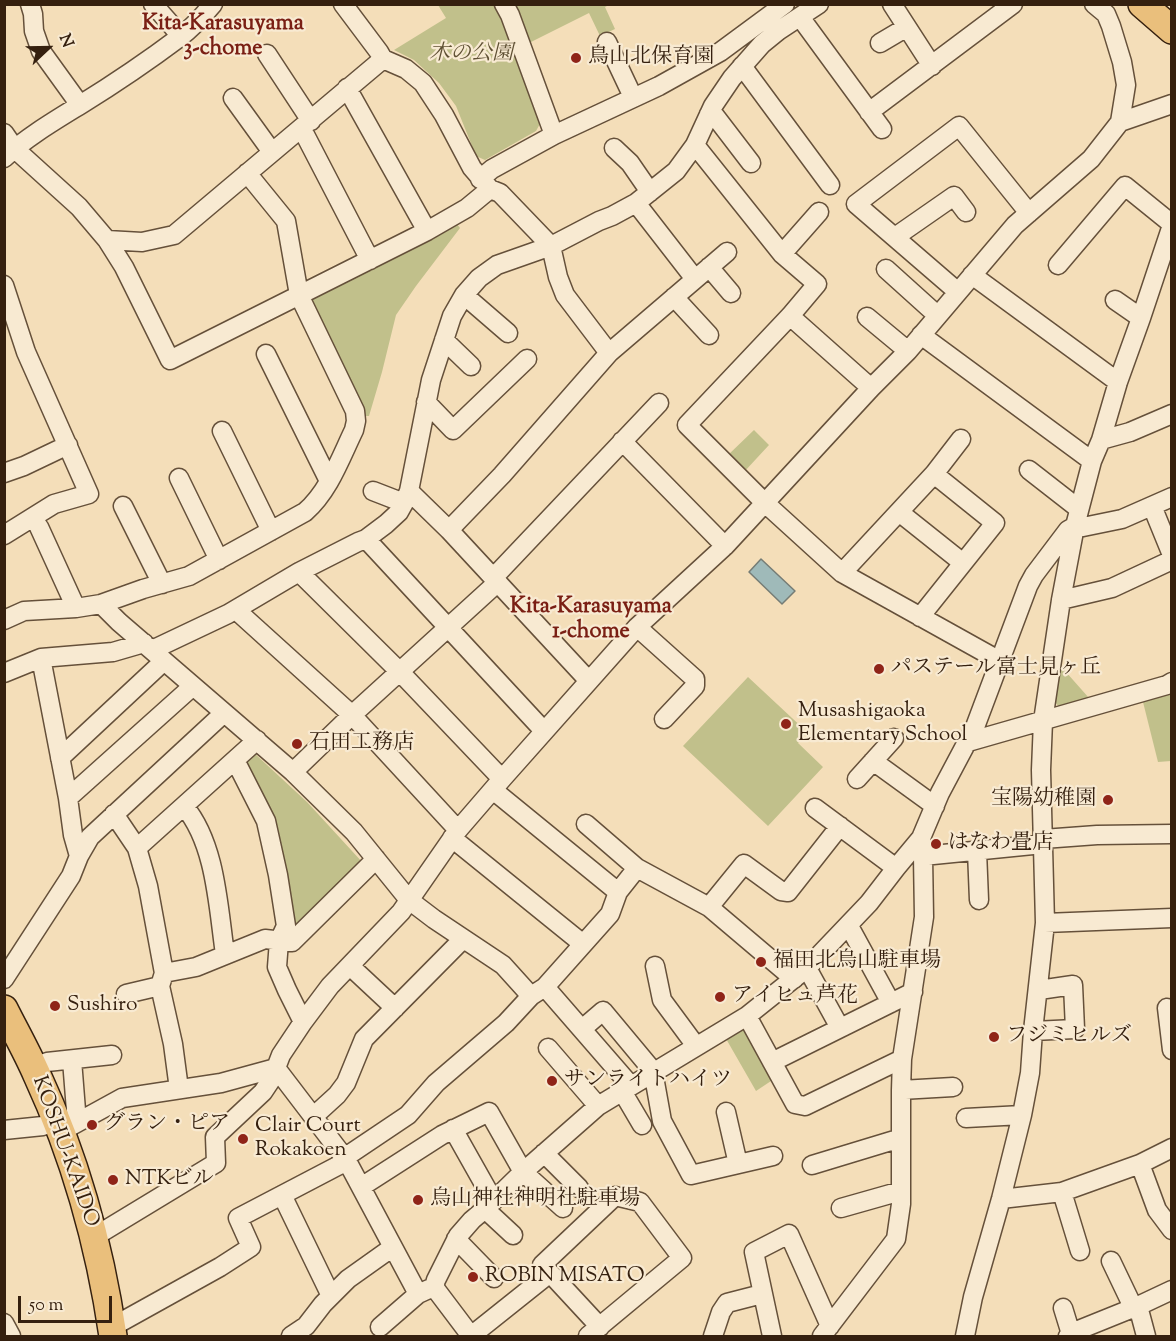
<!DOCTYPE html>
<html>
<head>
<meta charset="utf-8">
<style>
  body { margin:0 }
  #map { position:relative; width:1176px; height:1341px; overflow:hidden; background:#f4deb9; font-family:"Sorts Mill Goudy",serif }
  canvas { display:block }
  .frame { position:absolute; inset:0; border:6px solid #35200f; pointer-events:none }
  .north { position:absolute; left:18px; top:18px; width:60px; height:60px; -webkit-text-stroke:4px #f8ead2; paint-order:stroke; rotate:68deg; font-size:16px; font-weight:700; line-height:24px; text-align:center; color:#35200f }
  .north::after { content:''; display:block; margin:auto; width:21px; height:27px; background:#35200f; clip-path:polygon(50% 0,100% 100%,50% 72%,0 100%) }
  .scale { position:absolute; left:18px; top:1296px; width:94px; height:27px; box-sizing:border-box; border:3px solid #35200f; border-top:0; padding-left:8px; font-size:18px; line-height:21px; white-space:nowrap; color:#35200f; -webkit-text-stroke:4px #f8ead2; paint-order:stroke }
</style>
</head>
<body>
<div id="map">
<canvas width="1176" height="1341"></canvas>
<div class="frame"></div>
<div class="north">N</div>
<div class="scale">50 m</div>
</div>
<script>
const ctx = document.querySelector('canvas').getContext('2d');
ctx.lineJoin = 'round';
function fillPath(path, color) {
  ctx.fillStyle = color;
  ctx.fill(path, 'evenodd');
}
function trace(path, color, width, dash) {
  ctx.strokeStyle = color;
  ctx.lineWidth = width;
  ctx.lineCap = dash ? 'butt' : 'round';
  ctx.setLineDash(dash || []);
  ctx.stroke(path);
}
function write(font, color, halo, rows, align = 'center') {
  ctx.font = font + ' "Sorts Mill Goudy","Noto Serif JP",serif';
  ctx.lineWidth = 4.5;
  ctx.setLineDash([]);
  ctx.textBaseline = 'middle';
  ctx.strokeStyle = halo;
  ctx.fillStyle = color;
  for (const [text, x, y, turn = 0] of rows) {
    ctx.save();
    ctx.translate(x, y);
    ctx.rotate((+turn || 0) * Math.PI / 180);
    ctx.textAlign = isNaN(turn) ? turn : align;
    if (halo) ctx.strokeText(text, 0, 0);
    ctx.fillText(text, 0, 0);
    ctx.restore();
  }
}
const green = new Path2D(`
  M438,5H609L605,7L615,29L600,36L589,13L513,51L541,122L536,131L485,160L476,156L456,106L439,83L414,60L394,50L446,18Z
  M457,224L460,228L416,286L396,315L382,372L369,416H365L356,392L312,302L315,296Z
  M754,430L769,445L744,472L727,456Z
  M1058,663L1089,698L1060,708L1055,702Z
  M748,677L807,732L798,743L823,767L768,826L683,746Z
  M1171,690V761L1158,762L1142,698Z
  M253,752L307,802L363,863L291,939L244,765Z
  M743,1024L777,1077L756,1091L725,1037Z`);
const water = new Path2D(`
  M761,559L795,591L782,604L749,572Z`);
const minor = new Path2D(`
  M30,4L33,14L34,31L41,51L80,105
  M153,4L181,36
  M343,4L379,52L383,59L406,69L423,83L444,115L472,168L490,189L500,193L551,246L558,277L565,295L609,353
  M504,4L510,15L554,135
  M892,4L932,66
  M800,17L882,129
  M607,42L633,97
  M880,43L907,27
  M267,54L311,121
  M742,66L830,185
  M347,88L427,231
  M233,98L272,152
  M869,112L1013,4
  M709,114L715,116L751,163
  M1120,122L1172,104
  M302,129L370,260
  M4,133L15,149L79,207L107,240L124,267L170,360L427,231L467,208L490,189
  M695,145L782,254L817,284L790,316L687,425L765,503L842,573L1000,661
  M614,148L630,163L650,192
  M4,158C27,137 54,121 80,105C114,84 148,61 180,37C192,28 203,16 213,4
  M480,179L492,169L554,135L659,86L720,52L785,4
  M636,203L695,279
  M895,237L954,196L966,212
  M107,240L142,242L174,235L383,59
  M782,254L819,212
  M1058,265L1125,186L1172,224
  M709,267L731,293
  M886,269L937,315
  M972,275L1118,382
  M4,285L26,352L89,494L54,504L4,535
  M958,292L856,204L959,126L1029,213
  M464,295L508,333
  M674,297L709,335
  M1115,300L1141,318
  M790,316L871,388
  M867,317L908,351
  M921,335L1092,461
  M444,340L471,366
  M266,354L329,481
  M426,402L453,430L527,359
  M222,431L271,531
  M1101,440L1130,432L1172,414
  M622,441L725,546
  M1029,470L1079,509
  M4,473L24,466L68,445
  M179,478L219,560
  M373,491L404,503
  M409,491L449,530L589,681
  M123,506L162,584
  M1152,506L1172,555
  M899,512L963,563
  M39,527L76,608
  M449,530L502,475L609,353L727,252
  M366,539L544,731
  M299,572L400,672L502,779
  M842,573L934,474L961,439
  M494,577L659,403
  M1061,600L1112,588L1172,560
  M101,604L119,622L293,772L354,832L409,900L434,919L503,965L531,996
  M236,610L352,715L458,830
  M920,617L995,523L934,474
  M4,620L24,611L76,608L101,604L143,589L189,576L305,512C329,491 340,459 354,430L356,421L355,411L299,295L286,221L247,173
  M637,627L695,679V686L664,719
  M152,650L228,614L299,572L358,542L366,539L386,524L399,512L404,503L409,491L431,380L452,316L464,295L479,278L497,265L551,246L599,221L612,216L636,203L676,171L695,145L713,106L732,78L762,44L778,31L819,4
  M41,658L68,798L73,835L79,856
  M4,673L41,658L113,652L144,643
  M968,742L1167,685L1172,682
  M60,758L164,661
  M235,760L266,821L278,875L286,926L279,941L277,967L287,990L303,1022
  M873,761L935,806
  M293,772L352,715L498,582
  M857,779L894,738
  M493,790L618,892
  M68,798L193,686
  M184,806C216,844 218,906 225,954
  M815,808L896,868
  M114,814L137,848L148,886L164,973L160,986L173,1044L179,1089
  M586,824L637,868L709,907L794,979
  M452,838L583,944
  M1043,839L1097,835L1172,834
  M137,848L257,740
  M977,851L979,900
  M923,856L1043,844
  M709,907L744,864L781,891L788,892L840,826
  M1045,923L1172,918
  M849,926L891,1003
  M350,966L395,1008
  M655,966L662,1000L696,1046
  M807,968L840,1028
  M164,973L196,967L265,939L292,942L376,859
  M4,979L71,876L79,856L90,837L224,713
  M545,987L631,1086
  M126,994L160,986
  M1167,1008L1172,1050
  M747,1016L795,1104L805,1106L902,1059
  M582,1029L603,1011L653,1071L662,1121L691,1175L773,1156
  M1033,1031L1075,1029L1073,985L1039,990
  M548,1048L598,1106
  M72,1060L77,1123
  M47,1062L112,1055
  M772,1062L913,992
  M276,1068L281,1055L303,1022L330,986L401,912L458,830L502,779L637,627L725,546L871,388L908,351L1015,225L1091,159L1120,122L1126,85L1122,62L1111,26L1106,14L1094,4
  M276,1068L347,1161L418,1294
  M901,1090L953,1087
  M622,1091L642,1125
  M726,1112L738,1164
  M314,1116L337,1095L346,1083L364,1039L463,939
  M966,1118L1022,1115
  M453,1129L493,1200
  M4,1130L43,1126
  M60,1132L122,1098L221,1083L276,1068
  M544,1153L579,1188
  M344,1158L408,1115L436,1083L506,1023L531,996L545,987L610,914L618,892L637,868
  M1140,1164L1157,1210L1172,1230
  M812,1165L901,1138
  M361,1187L442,1135L489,1112L523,1172L563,1208
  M1062,1192L1080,1251
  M282,1195L331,1296
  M1001,1199L1062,1192L1140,1164L1172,1148
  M841,1208L901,1191
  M485,1209L513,1235
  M94,1237L216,1163L215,1137L263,1092L271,1080L272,1069
  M456,1239L494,1278
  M1111,1261L1133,1307
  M550,1273L600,1327
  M434,1287L436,1280L458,1236L472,1220L485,1209L523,1172L598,1106L747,1016L807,968L869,903L896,868L921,838
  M434,1287L471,1336
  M1138,1306L1146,1336
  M1063,1308L1071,1334
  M4,1323L11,1336
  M112,1327L220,1267L251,1247L238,1218L347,1161
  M380,1327L418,1294L429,1289
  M291,1336L306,1326L323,1304L348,1279L393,1247
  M471,1336L550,1273L542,1265L615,1196L640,1202L682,1258L588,1336
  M713,1336L721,1312L727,1303L762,1294
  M772,1336L754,1252L789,1234L830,1326
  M822,1336L896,1239L901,1204V1090L902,1059L924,917L923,856L921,838L940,793L975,727L1028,586L1034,575L1068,530L1075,526L1083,527L1122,519L1172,497
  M965,1336L973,1297L1001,1199L1022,1115L1030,1073L1033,1031L1045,923L1041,770L1043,721L1061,600L1075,526L1092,461L1101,440L1118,382L1141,318L1172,225
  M1068,1336L1081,1329L1138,1306L1172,1290`);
const highway = new Path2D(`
  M1142,4L1172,30
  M4,1009C15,1031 27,1052 37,1075C75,1157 100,1247 113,1336`);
const markers = [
  [576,58,6,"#8f2418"],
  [879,669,6,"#8f2418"],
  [786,724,6,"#8f2418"],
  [297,744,6,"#8f2418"],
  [1108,800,6,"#8f2418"],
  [936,844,6,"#8f2418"],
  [761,962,6,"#8f2418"],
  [720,997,6,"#8f2418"],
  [55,1006,6,"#8f2418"],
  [994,1037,6,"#8f2418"],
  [552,1081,6,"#8f2418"],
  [92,1125,6,"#8f2418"],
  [243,1139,6,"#8f2418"],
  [113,1180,6,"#8f2418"],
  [418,1200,6,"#8f2418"],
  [473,1277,6,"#8f2418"]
];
const parkNames = [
  ["木の公園",471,55]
];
const poiNames = [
  ["鳥山北保育園",588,58],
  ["パステール富士見ヶ丘",891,669],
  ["Musashigaoka",798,712],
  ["Elementary School",798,736],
  ["石田工務店",309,744],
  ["宝陽幼稚園",1096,800,"right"],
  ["はなわ畳店",948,844],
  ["福田北烏山駐車場",773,962],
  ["アイヒュ芦花",732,997],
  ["Sushiro",67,1006],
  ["フジミヒルズ",1006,1037],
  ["サンライトハイツ",564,1081],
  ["グラン・ピア",104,1125],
  ["Clair Court",255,1127],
  ["Rokakoen",255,1151],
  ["NTKビル",125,1180],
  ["烏山神社神明社駐車場",430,1200],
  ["ROBIN MISATO",485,1277]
];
const streetNames = [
  ["KOSHU-KAIDO",64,1152,70]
];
const neighbourhoodNames = [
  ["Kita-Karasuyama",223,25],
  ["3-chome",223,50],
  ["Kita-Karasuyama",591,608],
  ["1-chome",591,633]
];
fillPath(green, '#c1c08b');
fillPath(water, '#9fbab9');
trace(water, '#757c75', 1.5);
trace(minor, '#65503a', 21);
trace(highway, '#35200f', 30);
trace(minor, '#f8ead2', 18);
trace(highway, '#eabf7c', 27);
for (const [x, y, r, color] of markers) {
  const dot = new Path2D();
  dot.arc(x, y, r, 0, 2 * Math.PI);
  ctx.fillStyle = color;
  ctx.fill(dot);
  trace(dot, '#f8ead2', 2);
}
write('italic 21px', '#5f5034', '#f8ead2', parkNames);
write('21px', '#35200f', '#f8ead2', poiNames, 'left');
write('21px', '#35200f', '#f8ead2', streetNames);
write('bold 22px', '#7a1f14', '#f8ead2', neighbourhoodNames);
</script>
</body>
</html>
